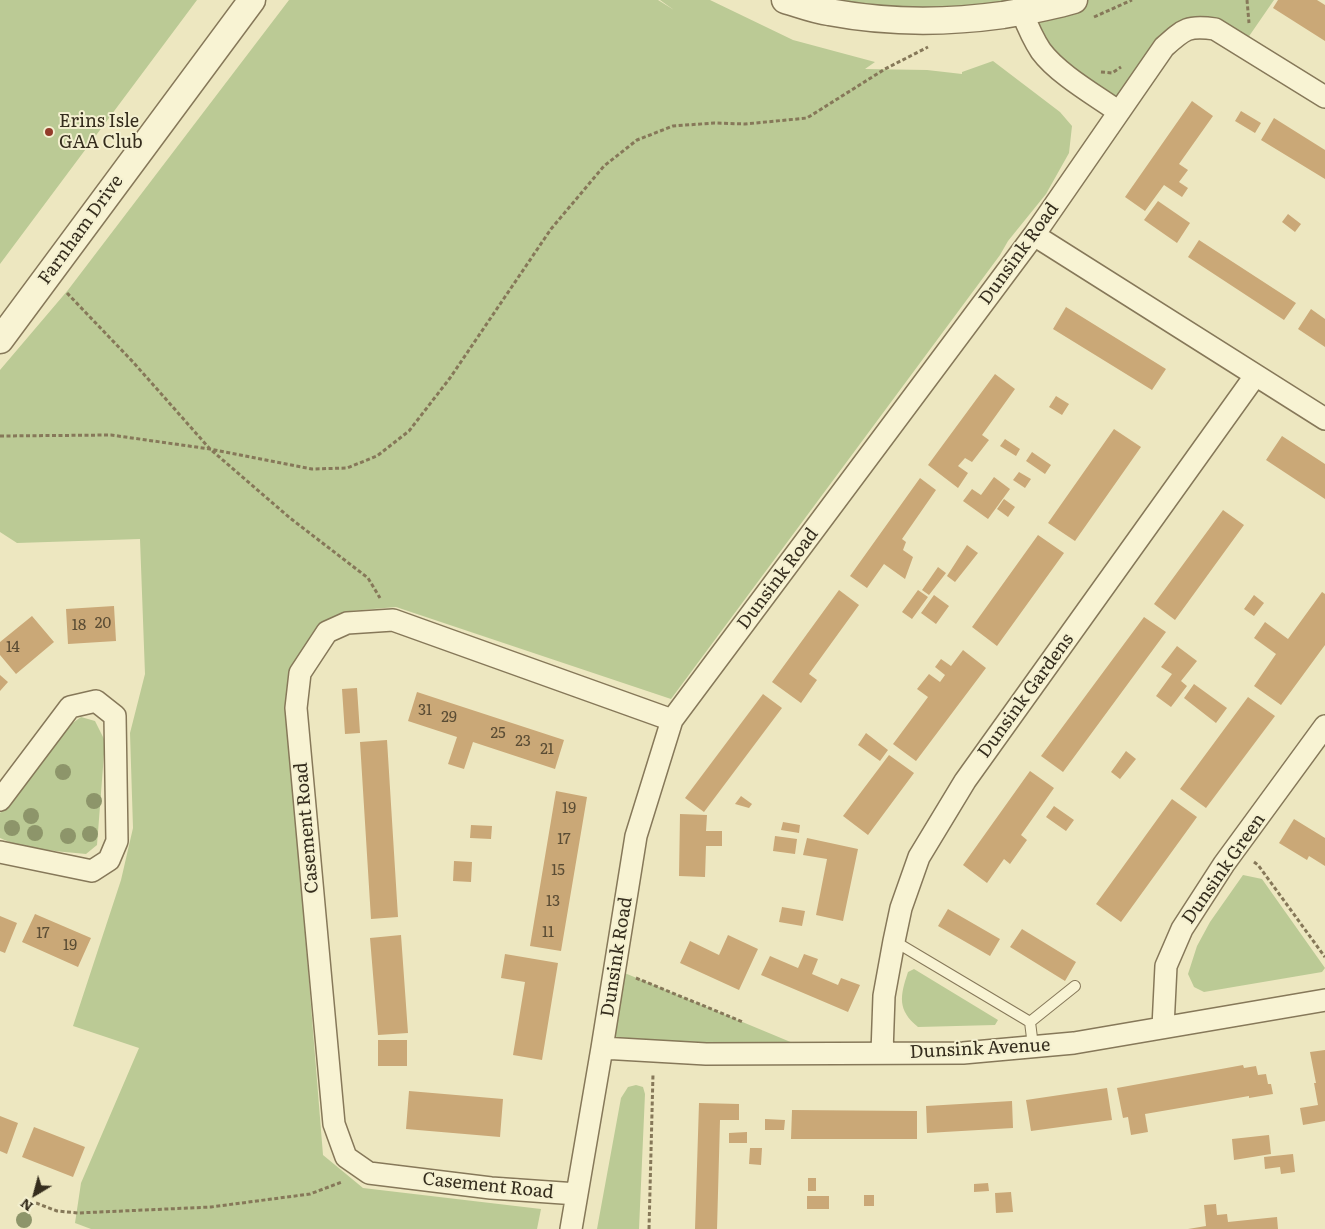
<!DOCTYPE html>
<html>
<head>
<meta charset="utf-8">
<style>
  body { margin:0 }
  #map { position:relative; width:1325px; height:1229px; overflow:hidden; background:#ede7c0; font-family:Literata,serif }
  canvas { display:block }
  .north { position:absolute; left:10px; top:1169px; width:50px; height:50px; -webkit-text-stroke:4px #f4f0d0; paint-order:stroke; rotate:217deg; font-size:14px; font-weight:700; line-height:20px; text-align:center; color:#352d1d }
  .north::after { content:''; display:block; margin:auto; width:18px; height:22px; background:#352d1d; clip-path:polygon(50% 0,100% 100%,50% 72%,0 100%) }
</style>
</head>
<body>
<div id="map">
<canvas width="1325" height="1229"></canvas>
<div class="north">N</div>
</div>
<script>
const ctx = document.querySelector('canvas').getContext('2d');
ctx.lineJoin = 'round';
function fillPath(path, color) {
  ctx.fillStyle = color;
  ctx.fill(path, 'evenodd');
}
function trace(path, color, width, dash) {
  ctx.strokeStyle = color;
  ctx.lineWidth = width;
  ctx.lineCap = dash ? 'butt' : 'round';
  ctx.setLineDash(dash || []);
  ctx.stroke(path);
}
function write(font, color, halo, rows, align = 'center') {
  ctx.font = font + ' Literata,serif';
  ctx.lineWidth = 4;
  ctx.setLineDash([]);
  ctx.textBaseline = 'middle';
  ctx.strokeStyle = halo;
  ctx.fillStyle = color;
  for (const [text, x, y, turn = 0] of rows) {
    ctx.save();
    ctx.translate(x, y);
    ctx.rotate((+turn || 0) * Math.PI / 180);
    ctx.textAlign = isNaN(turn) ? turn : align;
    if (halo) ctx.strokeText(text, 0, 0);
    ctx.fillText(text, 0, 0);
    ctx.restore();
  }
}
const green = new Path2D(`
  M0,0H197L0,264Z
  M289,0H658L674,10L660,0H710L793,40L875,62L865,69L927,70L962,74V72L993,61L1060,112L1072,126L1069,153L1046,194L1008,241L1000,255L671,699L396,607L350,611L323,622L294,670L287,708L323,1155L363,1188L541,1209L537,1229H91L75,1223L81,1183L139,1048L73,1026L121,880L133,828L130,733L145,674L140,539L17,543L0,532V370L68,290Z
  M787,0H1072L947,23Z
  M1076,0H1274L1243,45L1196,25L1119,111L1029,27Z
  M81,717L95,721L105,741L97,845L86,854C60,851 24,850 0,838V813L67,727Z
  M1243,875L1262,879L1325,968L1322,972L1204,992L1194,987L1188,974L1197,946L1210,922Z
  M615,969L817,1053L603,1048Z
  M914,969L998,1020L995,1025L918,1027C897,1010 900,996 908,972Z
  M636,1085L643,1087L645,1094L639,1229H597L621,1098L628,1087Z`);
const building = new Path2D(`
  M1278,0H1317L1325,5V41L1273,8Z
  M1192,101L1213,116L1179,164L1188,170L1179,182L1188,188L1182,197L1164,185L1145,211L1125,197Z
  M1241,111L1261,123L1255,133L1235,121Z
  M1274,118L1325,150V179L1261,140Z
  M1158,201L1190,223L1177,243L1144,220Z
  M1288,214L1301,224L1295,232L1282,222Z
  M1199,240L1296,303L1284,320L1188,257Z
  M1066,307L1166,369L1152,390L1053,329Z
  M1311,309L1325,319V347L1298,329Z
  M995,374L1015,389L982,435L989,440L972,462L965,458L958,466L968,473L958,488L928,465Z
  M1056,396L1069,404L1062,415L1049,407Z
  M1114,429L1141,447L1075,541L1048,523Z
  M1282,436L1325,464V499L1266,460Z
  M1005,439L1020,449L1016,456L1000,446Z
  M1032,452L1051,465L1045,474L1026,461Z
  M1019,472L1031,479L1025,488L1013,480Z
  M994,477L1010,489L988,519L963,501L972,489L981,495Z
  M920,478L936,490L902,539L906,542L903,550L913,557L905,579L884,564L867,588L850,576Z
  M1004,499L1015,507L1008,517L997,509Z
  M1223,510L1244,525L1175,620L1154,604Z
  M1038,535L1064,553L997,646L972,627Z
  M967,545L978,553L955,582L947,576Z
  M938,567L946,573L929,595L922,590Z
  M839,590L859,605L809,674L817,680L801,703L772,682Z
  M918,590L928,597L912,619L902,612Z
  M1322,592L1325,594V645L1281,705L1254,686L1276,654L1254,638L1265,622L1288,639Z
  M934,595L949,606L936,624L921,613Z
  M1254,595L1264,603L1254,616L1244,609Z
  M114,606L116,641L68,644L66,609Z
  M32,616L54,642L16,674L0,655V642Z
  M1144,617L1166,632L1063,772L1041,756Z
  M1177,646L1197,661L1181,681L1187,686L1171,707L1156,696L1172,674L1161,667Z
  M963,650L986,668L916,761L893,744L928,697L917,689L929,674L940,682L945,675L935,667L941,659L951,666Z
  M0,675L8,682L0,691Z
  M1194,684L1227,708L1216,723L1184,698Z
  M357,688L360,733L345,734L342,689Z
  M417,692L564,740L555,769L473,742L464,769L448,764L457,737L408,721Z
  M763,694L782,708L704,812L685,798Z
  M1248,697L1275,716L1206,808L1180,789Z
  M866,733L888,750L880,761L858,745Z
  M387,740L398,917L371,919L360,742Z
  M1126,751L1136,759L1120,779L1111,772Z
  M889,755L914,773L868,835L843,816Z
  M1030,771L1054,788L1021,835L1027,840L1010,864L1004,859L987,883L963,865Z
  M556,791L587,797L561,951L530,946Z
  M741,796L752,804L749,808L735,804Z
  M1172,799L1197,817L1121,922L1096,904Z
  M1054,806L1074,820L1066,831L1046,817Z
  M680,814L707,815L706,831H722V846H706L705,877L679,876Z
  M1294,819L1325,838V866L1309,856L1307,860L1279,843Z
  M783,822L800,825L799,833L781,830Z
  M471,825L492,826L491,839L470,838Z
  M775,836L797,839L795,854L773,851Z
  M807,838L858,849L843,921L816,915L827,859L803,855Z
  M454,861L472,862L471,882L453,881Z
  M782,907L805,911L802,926L779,922Z
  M948,909L1000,939L990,956L938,926Z
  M35,914L91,938L78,967L22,942Z
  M0,916L17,923L5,953L0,951Z
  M1022,929L1076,962L1065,981L1010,947Z
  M401,935L408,1033L378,1035L370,938Z
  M728,935L758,949L739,990L680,963L690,941L719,955Z
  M505,954L558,963L542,1060L513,1055L525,982L501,978Z
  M804,954L818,959L812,974L838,985L841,978L860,985L848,1012L761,975L770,956L798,968Z
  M378,1040H407V1066H378Z
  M1325,1050V1121L1303,1125L1300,1108L1318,1105L1314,1083H1316L1310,1052Z
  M1243,1065L1244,1068L1256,1066L1258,1075L1266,1074L1268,1084H1271L1273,1094L1249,1098V1096L1145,1114L1148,1132L1131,1135L1128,1117L1123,1118L1117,1088Z
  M1107,1088L1112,1120L1031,1131L1026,1100Z
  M409,1091L503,1099L500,1137L406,1129Z
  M1012,1101L1013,1128L927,1133L926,1106Z
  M699,1103L739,1104V1120H720L717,1229H695Z
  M792,1110L917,1111V1139H791Z
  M0,1116L18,1123L7,1154L0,1151Z
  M765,1119L785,1120L784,1130H765Z
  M34,1127L85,1147L73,1177L22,1157Z
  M747,1132V1143H729V1133Z
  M1269,1135L1271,1154L1234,1160L1232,1139Z
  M750,1148H762L761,1165L749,1164Z
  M1293,1154L1295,1172L1281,1174L1280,1167L1265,1169L1264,1157Z
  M808,1178H816V1191H808Z
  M988,1183L989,1191L974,1192V1184Z
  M1011,1192L1013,1212L996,1213L995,1193Z
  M864,1195H874V1206H864Z
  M807,1196H829V1209H807Z
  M1216,1204L1217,1215L1227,1214L1228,1222L1277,1217L1278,1229H1188L1206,1226L1204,1205Z`);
const path = new Path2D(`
  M1247,0L1249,23
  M1094,17L1132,0
  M1101,72L1112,73L1121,67
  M67,293L133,362L210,449L290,518L368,578L380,598
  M0,436L111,435L210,449L312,469L347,468L377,456L409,431L450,378L551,229L604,166L637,140L673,126L714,123L745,124L807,118L885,69L928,47
  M1254,862L1258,865L1325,957
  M636,978L743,1022
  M36,1203L57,1211L78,1213L211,1207L310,1194L342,1182
  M649,1229L653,1074`);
const service = new Path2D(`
  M894,941L1030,1022L1033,1046
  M1030,1022L1075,986`);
const minor = new Path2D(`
  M1022,12C1027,25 1033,39 1041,51C1058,74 1095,95 1119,112
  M1034,235L1325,419
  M0,800L70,707L96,701L115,716L117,841L109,860L92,871L0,852
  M1163,1027L1166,966L1182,929L1224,864L1325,726
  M602,1048L706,1054L963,1053L1074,1043L1325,1000
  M882,1053L884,996L894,941L901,908L919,857L965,781L1255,376
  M577,1194L491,1188L369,1173L346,1157L334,1124L296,708L300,673L327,632L347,623L393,620L672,720
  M571,1229L602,1048L636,836L672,720L1034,235L1164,47C1184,29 1188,25 1215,29L1325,97`);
const tertiary = new Path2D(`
  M785,0C799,4 814,10 829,12C887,23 945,23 1003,15C1027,11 1051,7 1074,0
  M0,340L252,0`);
const trees = [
  [63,772],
  [94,801],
  [31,816],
  [12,828],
  [35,833],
  [90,834],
  [68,836],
  [24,1220]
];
const markers = [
  [49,132,5,"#933b2a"]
];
const numberNames = [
  ["20",103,624],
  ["18",79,626],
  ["14",13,648],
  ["31",425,711],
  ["29",449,718],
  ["25",498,734],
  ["23",523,742],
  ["21",547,750],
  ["19",569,809],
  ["17",564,840],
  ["15",558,871],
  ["13",553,902],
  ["11",548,933],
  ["17",43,934],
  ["19",70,946]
];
const poiNames = [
  ["Erins Isle",59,122],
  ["GAA Club",59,143]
];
const streetNames = [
  ["Farnham Drive",81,230,-54],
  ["Dunsink Road",1019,254,-54],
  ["Dunsink Road",778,579,-53],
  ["Dunsink Gardens",1026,696,-54],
  ["Casement Road",307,828,-95],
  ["Dunsink Green",1224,869,-55],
  ["Dunsink Road",617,957,-81],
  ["Dunsink Avenue",980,1049,-3],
  ["Casement Road",488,1186,6]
];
fillPath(green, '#bbca95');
fillPath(building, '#caa877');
trace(service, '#867859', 12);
trace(minor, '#867859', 24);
trace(tertiary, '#867859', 29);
trace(path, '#867859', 3, [4, 2.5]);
trace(service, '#f8f3d3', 10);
trace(minor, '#f8f3d3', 21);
trace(tertiary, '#f8f3d3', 26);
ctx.fillStyle = '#8d956a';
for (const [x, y] of trees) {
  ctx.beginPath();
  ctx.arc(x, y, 8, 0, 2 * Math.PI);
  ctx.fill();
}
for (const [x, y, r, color] of markers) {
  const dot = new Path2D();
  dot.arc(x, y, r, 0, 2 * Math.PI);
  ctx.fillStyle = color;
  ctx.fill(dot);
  trace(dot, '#f4f0d0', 2);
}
write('15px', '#5a4c34', null, numberNames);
write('18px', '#352d1d', '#f4f0d0', poiNames, 'left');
write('18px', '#352d1d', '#f4f0d0', streetNames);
</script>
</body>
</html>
